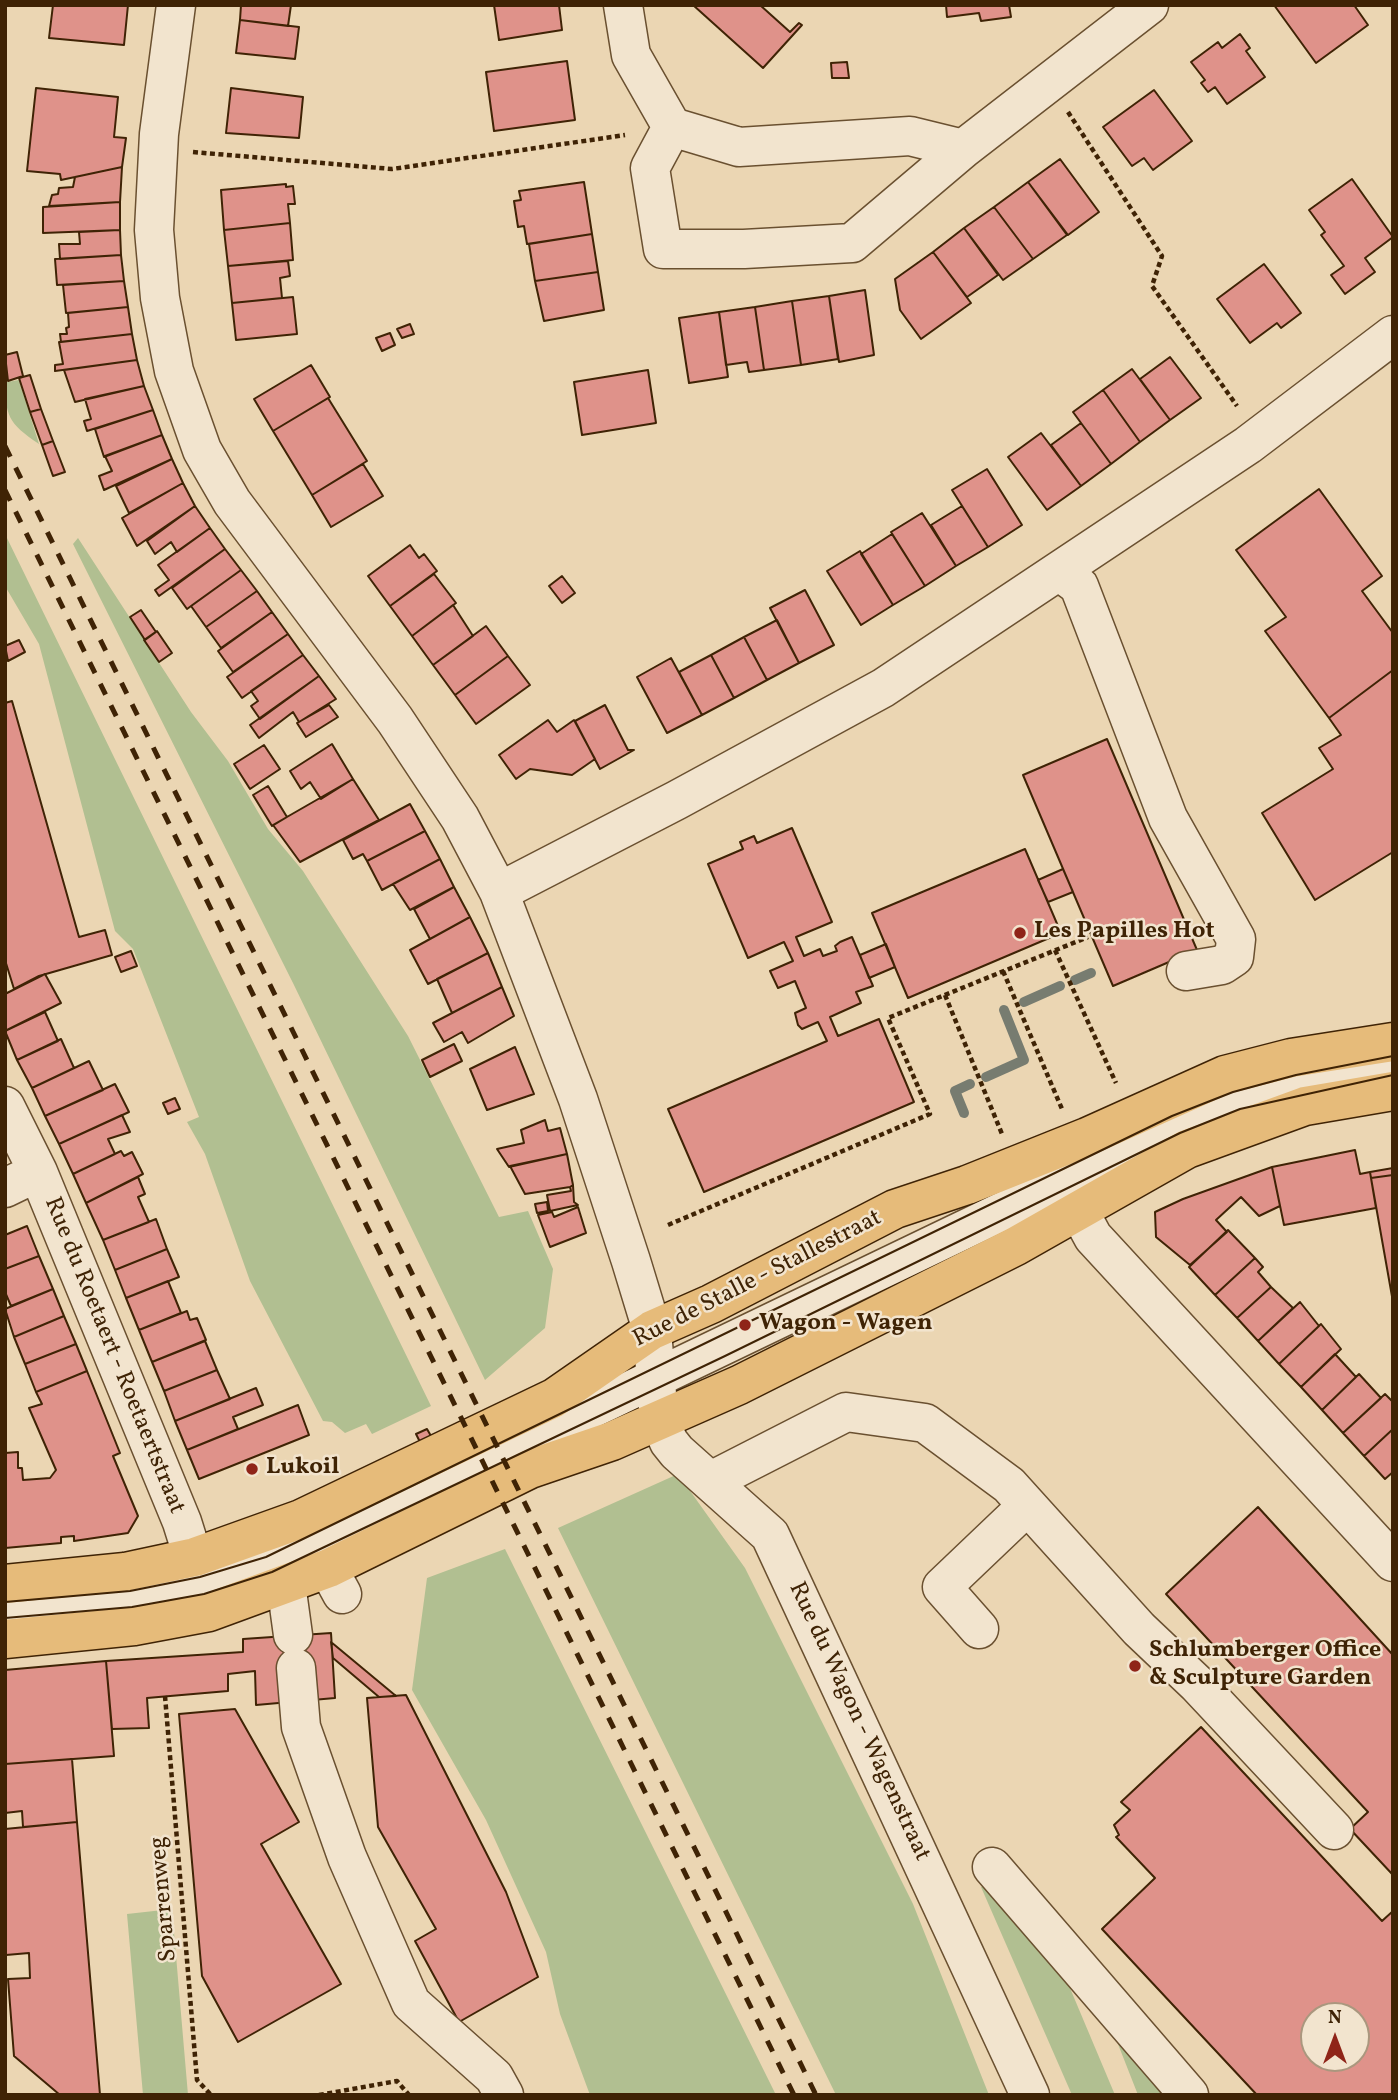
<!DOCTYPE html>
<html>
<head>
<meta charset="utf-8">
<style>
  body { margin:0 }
  #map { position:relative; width:1398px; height:2100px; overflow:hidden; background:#ebd6b3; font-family:Vollkorn,serif }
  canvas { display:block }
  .frame { position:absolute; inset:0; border:7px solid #3f2305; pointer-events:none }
  .north { position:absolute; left:1300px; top:2002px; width:70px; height:70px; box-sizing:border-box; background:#f2e4ce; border:2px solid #aa977e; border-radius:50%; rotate:0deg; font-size:19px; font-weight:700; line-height:28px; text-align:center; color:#3f2305 }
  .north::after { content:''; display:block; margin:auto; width:24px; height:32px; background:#8f2418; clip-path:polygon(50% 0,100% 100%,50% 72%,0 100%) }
</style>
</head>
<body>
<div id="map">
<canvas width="1398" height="2100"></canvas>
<div class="frame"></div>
<div class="north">N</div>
</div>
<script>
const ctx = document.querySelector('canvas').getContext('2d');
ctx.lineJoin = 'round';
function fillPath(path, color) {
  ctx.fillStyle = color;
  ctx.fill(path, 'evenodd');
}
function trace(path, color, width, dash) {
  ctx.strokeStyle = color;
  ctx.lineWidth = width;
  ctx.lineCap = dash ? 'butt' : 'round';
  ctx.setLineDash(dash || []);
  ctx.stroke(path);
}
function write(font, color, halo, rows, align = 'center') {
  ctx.font = font + ' Vollkorn,serif';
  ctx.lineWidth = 5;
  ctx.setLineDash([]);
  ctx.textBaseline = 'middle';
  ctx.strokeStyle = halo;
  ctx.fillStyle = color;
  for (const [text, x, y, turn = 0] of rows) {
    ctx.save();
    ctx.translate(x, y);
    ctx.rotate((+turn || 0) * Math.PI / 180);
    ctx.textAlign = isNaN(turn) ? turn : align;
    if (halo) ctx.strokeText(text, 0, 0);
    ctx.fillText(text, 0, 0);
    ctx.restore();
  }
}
const green = new Path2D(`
  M5,378L7,382L19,380L39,444C8,423 5,416 5,378Z
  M5,534L431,1406L372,1434L366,1424L345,1433L332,1422L323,1421L250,1281L205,1154L187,1122L199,1117L133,949L115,931L39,644L5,586Z
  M78,538L191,712L228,761L268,829L303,871L408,1036L499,1217L528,1211L553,1269L545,1328L485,1380L293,983L73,544Z
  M678,1474L745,1568L913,1904L989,2095H836L558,1528Z
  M505,1549L776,2095H590L560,2014L546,1952L486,1820L412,1690L427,1578Z
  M984,1886L1067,1981L1115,2095H1072L981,1887Z
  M172,1909L188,2095H143L127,1914Z
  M1116,2039L1171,2095H1138Z`);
const stream = new Path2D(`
  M1075,980L1091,973
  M1024,1002L1060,986
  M986,1077L1024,1060L1004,1010
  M964,1113L955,1091L970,1084`);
const building = new Path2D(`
  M53,5H128L124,45L49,38Z
  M241,5H291L288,26L240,20Z
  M494,5H559L562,30L499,40Z
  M693,5H760L790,32L799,23L802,25L763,68Z
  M946,5H1009L1011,17L981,21L979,13L947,17Z
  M1274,5H1354L1368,25L1316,63Z
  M240,20L299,27L295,59L236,53Z
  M1240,34L1250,48L1246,51L1265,77L1227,104L1215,87L1208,92L1201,83L1205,80L1191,62L1218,42L1222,48Z
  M567,61L575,120L494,131L486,72Z
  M847,62L849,78H832L831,63Z
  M36,88L118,97L114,137L126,138L122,167L61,180L60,174L27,171Z
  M231,88L303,97L299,138L226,133Z
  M1154,90L1192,141L1153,170L1144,158L1132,166L1103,127Z
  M1060,159L1099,212L1068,235L1028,182Z
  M122,167L120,202L49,206L52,195L58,194L59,188L73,187L75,177Z
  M1352,179L1393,237L1365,258L1375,272L1345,294L1331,275L1344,266L1321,235L1325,232L1309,210Z
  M584,182L592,234L527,244L524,226L518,227L514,201L521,200L519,191Z
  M1028,182L1067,235L1033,259L994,207Z
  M286,184V187L293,186L295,204H288L290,223L224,230L221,190Z
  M120,202V230L43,233V207Z
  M994,207L1033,259L1003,280L964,228Z
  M290,223L293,260L228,266L224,230Z
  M964,228L998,275L967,297L933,252Z
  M120,230L121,255L60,259L59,244H80L79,232Z
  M592,234L598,272L535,281L529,244Z
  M933,252L971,303L921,339L900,310L895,279Z
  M121,255L124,281L57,285L55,259Z
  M288,261L290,276L280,278L282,298L232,303L228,266Z
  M1264,264L1301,313L1281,328L1277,323L1250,343L1217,299Z
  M598,272L604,310L544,321L535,281Z
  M124,281L128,307L66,313L63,285Z
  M865,290L874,355L839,362L829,296Z
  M829,296L838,359L801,365L792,301Z
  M293,297L297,334L236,340L232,303Z
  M792,301L801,365L764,370L755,307Z
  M128,307L132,334L61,342L60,334H67L66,328L69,327L68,313Z
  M755,307L764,370L749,372L747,362L726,365L719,312Z
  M719,312L728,377L689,383L679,318Z
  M410,324L414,334L402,338L397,329Z
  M390,333L395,345L382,351L376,338Z
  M132,334L137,360L55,371V365L63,364L59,342Z
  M17,352L23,376L8,381L5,355Z
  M1170,357L1201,398L1170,420L1140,379Z
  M137,360L144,386L75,402L64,370Z
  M311,365L330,397L273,431L254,399Z
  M1132,369L1170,420L1140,442L1103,390Z
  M648,370L656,423L582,435L574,382Z
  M30,375L41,409L30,412L19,378Z
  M144,386L153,410L87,431L84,421L91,419L85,399Z
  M1103,390L1140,442L1111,464L1073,412Z
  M328,398L367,461L312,495L273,431Z
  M41,409L53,441L42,445L30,412Z
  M153,410L162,435L104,457L95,429Z
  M1081,423L1111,464L1081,486L1051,445Z
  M1041,433L1081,486L1047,510L1008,457Z
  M162,435L172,459L104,490L99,476L112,471L105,456Z
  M53,441L65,472L53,476L42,445Z
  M172,459L183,483L129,513L116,486Z
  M363,464L383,496L331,527L312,495Z
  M987,469L1022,525L988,547L952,490Z
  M183,483L195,506L137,546L122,518Z
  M1319,489L1382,576L1362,591L1393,633V670L1329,718L1265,631L1286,617L1236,550Z
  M195,506L210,528L177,552L171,542L155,554L147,541Z
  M962,506L988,547L956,566L931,525Z
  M922,513L956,566L925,586L891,532Z
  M210,528L225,549L159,596L155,590L169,580L158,565Z
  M892,534L925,586L893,605L861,554Z
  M410,545L419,558L424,554L437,571L390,606L368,576Z
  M225,549L241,570L187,609L172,588Z
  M860,551L893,605L861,625L827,571Z
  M241,570L257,591L206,627L191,606Z
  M434,574L456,603L412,636L390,606Z
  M562,576L575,593L562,603L549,586Z
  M805,590L834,645L799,663L770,608Z
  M257,591L272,612L221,648L206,627Z
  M453,605L473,636L433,665L412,636Z
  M141,610L156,632L145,640L130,617Z
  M272,612L288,634L233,672L218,651Z
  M777,620L799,663L767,680L744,637Z
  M486,626L508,656L455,695L433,665Z
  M157,631L172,653L159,662L144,640Z
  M288,634L303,655L242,698L227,677Z
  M744,637L767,680L734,698L711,655Z
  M19,640L25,652L8,661L5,646Z
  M303,655L319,676L260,719L251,706L258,701L251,691Z
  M711,655L734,698L702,715L679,672Z
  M508,656L530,685L476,724L455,695Z
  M671,658L702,715L667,733L637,677Z
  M1393,670V852L1315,900L1262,813L1333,769L1319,748L1341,735L1329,718Z
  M319,676L336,699L299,722L293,712L259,738L250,725Z
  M12,701L79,937L105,930L112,955L39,976L14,989L5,960V703Z
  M329,705L338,717L306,737L297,723Z
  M605,705L628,750H634L600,769L575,721Z
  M548,720L557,732L574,720L595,759L572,775L530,769L516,779L499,755Z
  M1107,739L1197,950L1113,986L1023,775Z
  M332,744L353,779L321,799L310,782L301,789L290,771Z
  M264,745L280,769L250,789L234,764Z
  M353,779L379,820L300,862L273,825Z
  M268,786L287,817L272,826L253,795Z
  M410,804L425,831L367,861L363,854L353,859L343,840Z
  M792,828L832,922L796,937L804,956L820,949L823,956L837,951L835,946L840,942L852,937L873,986L856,992L861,1003L830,1017L838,1036L879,1019L914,1102L704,1192L668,1109L827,1041L818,1022L802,1029L798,1025L795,1013L806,1008L795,981L778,988L770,971L793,961L784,942L748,958L708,864L743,849L740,842L754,836L757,843Z
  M425,831L440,859L382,890L367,861Z
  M1025,849L1061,933L908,998L872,913Z
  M440,859L454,887L410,910L393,884Z
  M1063,869L1073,892L1048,902L1038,880Z
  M454,887L470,917L430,939L414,909Z
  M470,917L488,953L428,984L410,950Z
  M886,944L895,967L869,978L860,955Z
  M131,951L137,966L121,972L115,957Z
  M488,953L502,987L452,1013L437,979Z
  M45,974L61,1003L5,1031V994Z
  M502,987L514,1016L468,1043L462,1032L444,1042L433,1023Z
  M45,1012L58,1041L17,1060L5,1031Z
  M61,1039L74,1068L32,1088L17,1060Z
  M454,1044L462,1061L430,1077L422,1060Z
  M515,1047L534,1094L487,1110L470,1069Z
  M89,1061L103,1090L45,1116L32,1088Z
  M115,1084L129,1112L59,1144L45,1116Z
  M175,1098L180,1109L168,1114L163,1103Z
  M122,1115L130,1132L108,1139L115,1154L73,1174L59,1144Z
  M545,1120L548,1131L560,1128L567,1154L509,1167L497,1149L524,1143L521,1130Z
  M1355,1150L1360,1174L1370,1172L1376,1208L1284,1225L1272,1167Z
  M121,1151L124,1156L132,1152L143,1174L86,1203L73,1174Z
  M567,1154L573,1185L570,1187L525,1194L510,1166Z
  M1272,1167L1280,1206L1259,1216L1241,1197L1216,1220L1227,1232L1190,1265L1156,1237L1155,1212L1183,1199Z
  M1393,1168V1175L1371,1178L1370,1172Z
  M1393,1175V1302L1371,1178Z
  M138,1177L145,1194L138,1197L149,1222L103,1240L86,1203Z
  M573,1185L574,1202L578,1205L550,1211L547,1195L571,1191L570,1187Z
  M547,1202L548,1211L537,1213L535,1204Z
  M578,1207L586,1233L550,1247L538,1215L552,1212L554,1217Z
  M156,1219L167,1249L115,1270L103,1240Z
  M27,1226L39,1256L5,1269V1235Z
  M1228,1230L1255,1258L1215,1295L1189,1267Z
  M167,1249L179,1277L126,1298L115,1270Z
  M39,1256L53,1289L11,1306L5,1292V1269Z
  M1255,1258L1263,1267L1258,1272L1271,1287L1237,1318L1215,1295Z
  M168,1281L181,1313L139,1330L126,1298Z
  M1271,1287L1293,1308L1258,1341L1237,1318Z
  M53,1289L64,1316L14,1337L5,1309Z
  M1300,1302L1319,1326L1279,1364L1258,1341Z
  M187,1311L190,1320L197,1318L206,1340L152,1362L139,1330Z
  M64,1316L76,1344L25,1364L14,1337Z
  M1321,1324L1341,1349L1301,1387L1279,1364Z
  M205,1341L217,1370L164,1391L152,1362Z
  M76,1344L87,1371L36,1392L25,1364Z
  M1335,1354L1356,1377L1322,1410L1301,1387Z
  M217,1370L230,1399L175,1421L164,1391Z
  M87,1371L120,1453L113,1456L138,1516L128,1533L74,1541V1536L61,1537V1543L5,1548V1453L18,1452V1468H22L23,1480L50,1478L56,1470L29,1408L42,1404L36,1392Z
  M1359,1374L1381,1398L1343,1433L1322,1410Z
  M256,1388L263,1405L233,1417L238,1429L187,1450L175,1421Z
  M1385,1394L1393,1402V1429L1364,1456L1343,1433Z
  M298,1405L309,1435L199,1479L187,1450Z
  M427,1429L431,1436L420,1442L416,1434Z
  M1393,1429V1472L1385,1479L1364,1456Z
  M1258,1507L1393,1655V1875L1350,1829L1368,1812L1166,1594Z
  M331,1633L335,1698L256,1705L255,1671L228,1674V1691L147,1698L149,1728L112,1729L106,1661L243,1652V1639Z
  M331,1642L396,1696L379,1697L333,1658Z
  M106,1661L114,1756L5,1764V1670Z
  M406,1695L506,1892L538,1977L459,2022L415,1941L436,1929L378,1827L367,1698Z
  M235,1709L299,1822L261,1844L341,1984L238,2042L202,1976L179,1714Z
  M1201,1727L1382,1921L1393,1911V2095H1257L1102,1929L1155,1878L1116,1837L1119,1835L1114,1825L1130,1810L1121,1802ZM1314,2016H1356V2058H1314Z
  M72,1759L77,1822L23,1827L22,1811L5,1813V1764Z
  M77,1822L100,2095H60L14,2056L8,1979L30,1978L29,1953L6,1955L5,1829Z`);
const path = new Path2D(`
  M1068,112L1162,256L1152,286L1237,406
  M193,152L392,169L625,135
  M1055,950L1116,1083
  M1003,971L1062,1109
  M945,995L1002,1134
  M668,1225L930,1114L888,1018L1088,937
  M165,1696L197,2080L211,2095
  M319,2095L397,2081L409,2095`);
const minor = new Path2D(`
  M176,5L159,134L154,230L160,298L174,371L202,450L232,502L395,720L460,818L499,892L578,1099L631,1261L652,1330L659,1420L669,1442L677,1452L770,1535L1030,2095
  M623,5L631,55L672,127L650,168L663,249H744L852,243L963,149L1149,5
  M672,127L739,147L910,136L963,149
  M1060,572L1079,586L1168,818L1236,939L1234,957L1222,965L1186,971
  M499,892L677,800L883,688L1248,445L1393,335
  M5,1106L38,1172L182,1522L203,1589
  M1078,1180L1073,1200L1093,1237L1393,1562
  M5,1188L38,1172
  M711,1481L846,1412L925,1423L1009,1485L1139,1629L1197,1684L1334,1830
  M312,1539L342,1594
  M286,1584L293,1635
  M5,1610C101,1603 176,1593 269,1564L1078,1175L1176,1125L1236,1100L1393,1066
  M979,1629L942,1587L1027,1506
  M296,1668L301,1727L347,1857L411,2003L494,2077L504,2095
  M992,1867L1189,2095`);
const major = new Path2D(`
  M5,1584L125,1572L195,1557L301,1519L554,1398L652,1330L711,1304L895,1209L967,1185L1087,1137L1225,1075L1291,1058L1393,1042
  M5,1639L134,1626L209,1612L329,1568L530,1469L612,1441L739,1385L1016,1246L1187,1149L1305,1106L1393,1091`);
const tram = new Path2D(`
  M5,1602L130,1591L200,1577L266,1557L1172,1116L1233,1092L1296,1075L1393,1056
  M5,1618L132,1607L204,1594L272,1572L725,1356L1180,1133L1240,1109L1393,1075`);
const rail = new Path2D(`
  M5,446L816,2095
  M5,490L794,2095`);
const markers = [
  [1020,933,7,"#8f2418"],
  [745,1325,7,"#8f2418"],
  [252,1469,7,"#8f2418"],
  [1135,1666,7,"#8f2418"]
];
const poiNames = [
  ["Les Papilles Hot",1034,933],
  ["Wagon - Wagen",759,1325],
  ["Lukoil",266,1469],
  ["Schlumberger Office",1149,1652],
  ["& Sculpture Garden",1149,1680]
];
const streetNames = [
  ["Rue de Stalle - Stallestraat",758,1280,-27],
  ["Rue du Roetaert - Roetaertstraat",113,1356,68],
  ["Rue du Wagon - Wagenstraat",858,1722,65],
  ["Sparrenweg",165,1899,-95]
];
fillPath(green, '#b1bf91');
trace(stream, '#777c70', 10);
fillPath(building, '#df928a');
trace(building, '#3f2305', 2);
trace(minor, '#6a5030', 41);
trace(major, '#3f2305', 41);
trace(path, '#3f2305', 4.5, [5, 3.5]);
trace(minor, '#f2e4ce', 38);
trace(major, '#e6bb7a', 38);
trace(tram, '#3f2305', 2);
trace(rail, '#3f2305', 5, [12, 12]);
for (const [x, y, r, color] of markers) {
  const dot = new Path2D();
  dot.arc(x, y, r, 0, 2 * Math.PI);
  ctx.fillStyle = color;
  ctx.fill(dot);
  trace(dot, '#f2e4ce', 2.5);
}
write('bold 24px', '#3f2305', '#f2e4ce', poiNames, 'left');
write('24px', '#3f2305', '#f2e4ce', streetNames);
</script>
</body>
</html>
